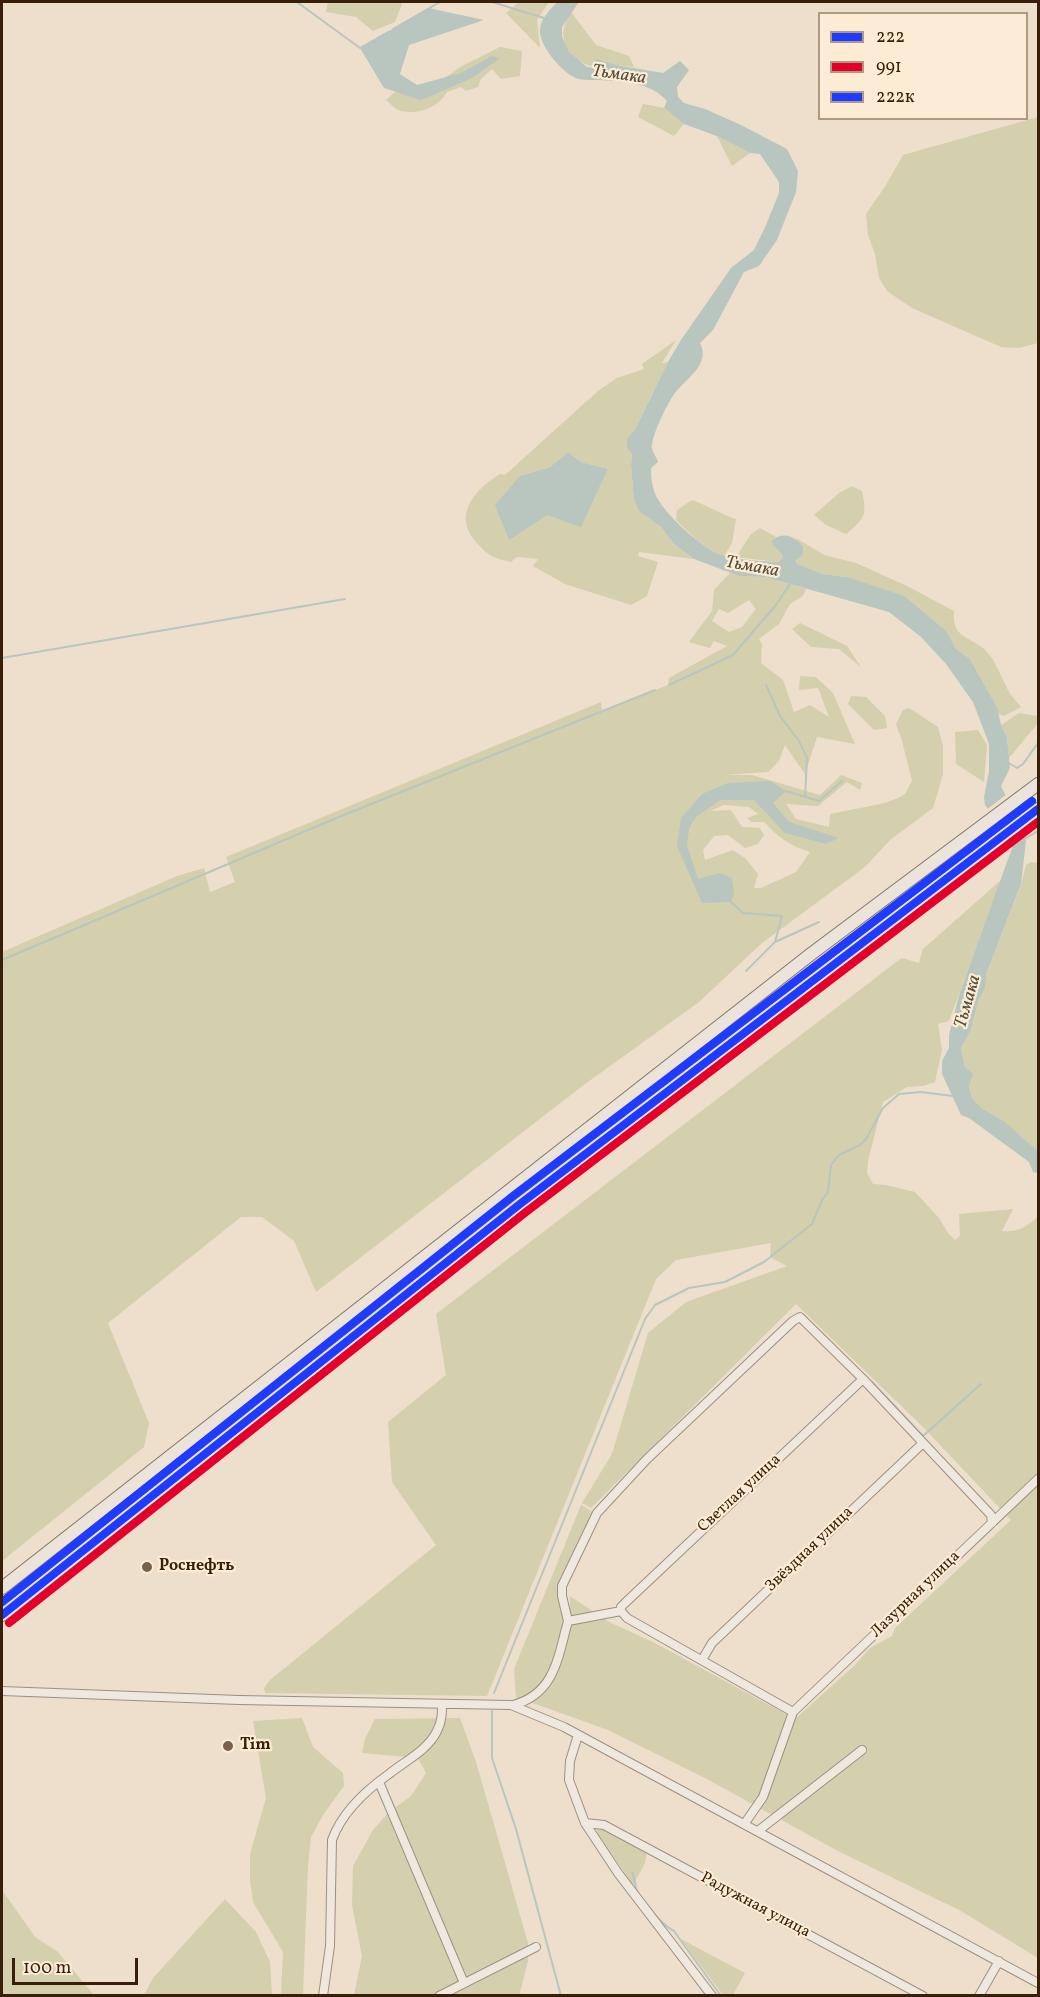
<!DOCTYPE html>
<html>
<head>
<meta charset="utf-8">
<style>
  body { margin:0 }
  #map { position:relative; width:1040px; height:1997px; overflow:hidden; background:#eddfcc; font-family:Vollkorn,serif }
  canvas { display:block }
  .frame { position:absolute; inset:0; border:3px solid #391e09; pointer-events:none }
  .legend { position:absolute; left:818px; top:12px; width:210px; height:108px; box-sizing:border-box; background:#fcecd5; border:2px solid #ae9a83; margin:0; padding:8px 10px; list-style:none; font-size:18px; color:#391e09 }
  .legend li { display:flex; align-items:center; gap:12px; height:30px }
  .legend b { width:30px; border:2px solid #ae9a83 }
  .scale { position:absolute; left:12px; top:1958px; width:126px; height:27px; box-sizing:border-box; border:3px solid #391e09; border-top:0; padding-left:8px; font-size:18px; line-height:21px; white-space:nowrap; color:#391e09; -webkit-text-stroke:4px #fcecd5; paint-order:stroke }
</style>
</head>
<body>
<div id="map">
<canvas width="1040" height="1997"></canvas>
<div class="frame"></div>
<ul class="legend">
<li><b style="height:8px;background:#1f3bff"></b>222</li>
<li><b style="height:8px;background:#e4002b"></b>991</li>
<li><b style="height:8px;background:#1f3bff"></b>222к</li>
</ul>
<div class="scale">100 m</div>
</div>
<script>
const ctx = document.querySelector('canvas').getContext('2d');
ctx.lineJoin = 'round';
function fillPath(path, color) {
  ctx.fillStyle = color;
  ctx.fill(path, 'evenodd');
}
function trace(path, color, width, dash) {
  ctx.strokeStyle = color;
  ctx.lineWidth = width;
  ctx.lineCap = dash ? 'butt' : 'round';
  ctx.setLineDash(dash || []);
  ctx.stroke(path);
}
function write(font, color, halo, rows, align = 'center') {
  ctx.font = font + ' Vollkorn,serif';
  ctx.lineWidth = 4.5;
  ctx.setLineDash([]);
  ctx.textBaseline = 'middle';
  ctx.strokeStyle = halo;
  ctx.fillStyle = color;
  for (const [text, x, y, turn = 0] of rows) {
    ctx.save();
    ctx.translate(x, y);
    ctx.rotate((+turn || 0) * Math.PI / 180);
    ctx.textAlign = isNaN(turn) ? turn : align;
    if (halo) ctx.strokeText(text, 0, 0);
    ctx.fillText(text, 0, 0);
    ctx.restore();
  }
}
const green = new Path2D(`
  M328,2H400L402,4L395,22L373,31L356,17L326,12Z
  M519,2H549L537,20L540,48L506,13Z
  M571,12L596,45L629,56L634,67L616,65L598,59L601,68C570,65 552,39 571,12Z
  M500,47L522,51L520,76L501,79L492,69L481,79L478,87L466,91L461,87L447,92C438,108 417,116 398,110C394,108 390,103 386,100L398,89L424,92L462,66Z
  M643,104L664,108L684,124L674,136L638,117Z
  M1038,117V343L1019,348L1001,347L912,308L887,291L879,278L875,254L868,235L866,214L886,185L903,155Z
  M717,136L750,153L732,166Z
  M676,340L662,363L668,362L635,430L627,438L632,454L631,465L634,500L639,511L661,527L674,544L694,559L639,552L638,556L658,562L647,596L631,605L565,584L533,566L538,559L517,557L511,562C503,560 495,559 489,554C485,552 482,548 479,545C451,517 473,491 500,474L505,475L598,391L617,378L644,369L642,364ZM568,452L581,462L608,469L581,526L547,515L520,476L550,467Z
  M852,486L862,491C867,516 865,518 846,534L826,525L814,515L839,493Z
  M692,500C707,505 720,514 736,519L732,543L724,556C704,548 691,535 676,520L677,510Z
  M760,528L776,537L771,541C774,549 781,550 783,557L778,562L736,557L751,534Z
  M796,538L824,555L856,563L909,587L954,611C952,637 967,636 983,648C996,659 1001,678 1009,692C1012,697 1017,702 1021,707L1004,716L998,714L997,707L970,659L956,649L947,632L847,577L823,574L797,564Z
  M730,573L739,576L765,577L806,589L803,596L790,604L779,624L759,639L762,644L761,663L783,680L794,712L810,705L829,717L818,688L799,690L800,676L816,677L833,693L855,744L817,737L805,774L785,745L779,761L768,772L724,775H752L820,795L841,775L862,783L860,790L847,782L818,806L786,804L796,819L829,827L830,814L885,803L898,798L905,794L912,781L902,741L896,724L903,710L909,708L938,727L943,746V774L933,808L890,840L865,867L762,943L699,1002L585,1084L316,1292L294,1241L262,1217H241L108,1323L149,1423L144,1447L2,1561V952L177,876L204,868L210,892L235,882L226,857L601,702L602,711L668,685L669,678L727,646L714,641L710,648L689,642L712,611L714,590ZM749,600L756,609L742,627L729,632L712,621L719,609L728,613ZM724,805L749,807L758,814L747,818L751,822H764C778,837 790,846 810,852L796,872L761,888H754L758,874L745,858L733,850L705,860L703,850L714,836L728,835L745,848L758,844L764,835L760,828L742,827L731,810L710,811Z
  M800,623L847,646L861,667L839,649L811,647L792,629Z
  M851,696L866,697L885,716L887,728L874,730L848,704Z
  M1019,713L1037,716L1038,723L1009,758L1007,737L1001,725Z
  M978,730L987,745L984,782L956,764L955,732Z
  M1031,862L1038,863V1151L1004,1121L983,1109L972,1098L961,1048L970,1032L979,999L985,989L987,972L1021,885L1026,865Z
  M1001,880L949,1021L938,1024L942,1050L935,1082L923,1086L907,1087L883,1102L868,1161L867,1173L873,1184L886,1185L915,1192L939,1218L948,1233L955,1240L960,1236L959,1214L1013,1209L1002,1231C1016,1233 1028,1227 1038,1216V1958L961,1911L838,1851L705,1778L608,1730L516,1697L514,1669L581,1505L593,1512L557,1590L563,1614L570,1610V1596L609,1622L653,1642L795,1719L855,1665L870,1648L892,1636L895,1628L1011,1520L924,1428L796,1304L591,1508L582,1503L612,1454L648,1333L686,1302L787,1266L770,1257L771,1243L676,1260L656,1279L487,1696L265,1693L264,1688L270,1680L436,1545L392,1482L388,1422L446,1375L436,1314L895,963L902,958L919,963L923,949Z
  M302,1718L313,1747L343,1773L344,1786L323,1815L311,1837L308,1866L303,1995H281L283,1952L253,1902L250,1881V1854L266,1798L253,1721Z
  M460,1718L476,1762L528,1943V1961L520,1992L521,1995H354L362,1956L352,1905L353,1866L373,1830L389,1812L411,1796L426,1773L418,1758L362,1753L365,1739L375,1719Z
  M596,1828H605L647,1852L645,1863L633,1885L599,1835Z
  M2,1890L35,1937L58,1952L94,1995H2Z
  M225,1899L256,1932L270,1962L272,1995H144L153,1978Z
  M681,1939L745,1973L733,1995H723Z`);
const water = new Path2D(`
  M557,2H579L562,27V37L569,52L587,67L600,68L594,60L598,59L616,65L663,73L680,61L689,70L677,87L678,97L684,103L705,109L741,125L787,149L798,171L796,192L777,240L759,266L744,272L713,330L700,343C711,365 686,378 675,393C668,402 650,438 652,449C653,453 657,458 658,462L651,468C651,478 652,487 656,496C666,515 701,548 722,555C739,560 759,561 778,562L783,557C780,550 774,548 771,541C784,531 794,536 803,547V554L796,560L797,564L823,574L847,577L904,596L947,632L956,649L970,659L997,707L1001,725L1007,737L1010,768L1001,786L1021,827L1026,841L1021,884L987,972L985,989L979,999L970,1032L961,1048L965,1067L973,1074L969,1085L972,1098L983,1109L1004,1121L1038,1151V1173L1033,1172L1029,1162L969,1118L961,1115L942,1074V1061L949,1048V1035L959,995L1012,848L1009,837L985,805L984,797L989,771V744L973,702L946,664L921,637L889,612L765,577L739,576L694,559L674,544L661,527L639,511L634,500L631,465L632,454L627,447V438L635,430L668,362L681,340L731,268L754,250L766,225L779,193V182L760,154L750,153L717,136L684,124L664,108L667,101C651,82 620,81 597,80C591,80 583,80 578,79C563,74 538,45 540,29C541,18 550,10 557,2Z
  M428,8L484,20L409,45L400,74L417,85L461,73L492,56L500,58L472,78L421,100L384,88L360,48Z
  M568,452L581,462L608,469L581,527L547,515L509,540L495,505L520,476L550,467Z
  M770,781L786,791L773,803L789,822L839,838L826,844L785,833L754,800H720L696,817L689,828L687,846L698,879L719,873L732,878L734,894L731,902L702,903L677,846L681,818L702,794L728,783Z`);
const pier = new Path2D(`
  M1008,793L1026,833L1009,847L1006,838L985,811Z`);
const stream = new Path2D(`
  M297,2L360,48L388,32
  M492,2L544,18
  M393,29L440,2
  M2,658L345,599
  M669,685L733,655L776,605L790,584
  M766,685L780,716L799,741L807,758L805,797
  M1007,762L1017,768L1023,764L1038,743
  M786,791L819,801L842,781
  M1023,840L1038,831
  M731,902L743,913L782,916L775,942
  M2,960L334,819L655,690
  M746,971L775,942L819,922
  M872,1382L923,1436L981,1384
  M494,1693L645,1319L655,1305L689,1288L725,1282L764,1262L812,1224L822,1200L828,1192L831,1165L839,1155L860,1145L866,1139L883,1108L899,1094L921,1092L953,1096
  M492,1711V1758L516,1829L561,1996
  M632,1872C636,1879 634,1884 637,1891C643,1902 663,1926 674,1931L721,1996`);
const minor = new Path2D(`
  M621,1611V1607L626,1602L863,1379
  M621,1611L627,1618L793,1712
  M568,1621L562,1596V1586L597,1513L647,1459L793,1321L800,1317L863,1379L991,1515L992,1523
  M702,1660L712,1643L923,1443
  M2,1691L239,1700L511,1705L564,1727L1038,1983
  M513,1705C555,1694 558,1657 568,1621L621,1611
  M578,1735L570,1761L569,1780L585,1823L618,1873L712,1996
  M379,1782L464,1983
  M585,1823L604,1825L923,1996
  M745,1823L763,1797L793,1712L1038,1479
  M758,1831L862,1750
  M323,1996L330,1946L332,1840C342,1812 365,1791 389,1774C405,1761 428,1750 437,1731C442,1722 442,1713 442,1704
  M439,1996L536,1947
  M979,1996L999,1961`);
const highway = new Path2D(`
  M2,1588L811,954L1038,784
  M2,1615L520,1204L1038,809`);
const bus1 = new Path2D(`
  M2,1615L520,1204L1038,809`);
const bus2 = new Path2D(`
  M9,1623L526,1212L1038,822`);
const bus3 = new Path2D(`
  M2,1602L513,1196L1032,801`);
const markers = [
  [147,1567,6,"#78624d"],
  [228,1746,6,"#78624d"]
];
const streetNames = [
  ["Светлая улица",740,1494,-43],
  ["Звёздная улица",810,1550,-44],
  ["Лазурная улица",916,1595,-44],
  ["Радужная улица",755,1906,28]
];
const poiNames = [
  ["Роснефть",159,1567],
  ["Tim",240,1746]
];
const waterNames = [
  ["Тьмака",619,76,8],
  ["Тьмака",752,568,10],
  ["Тьмака",969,1002,-74]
];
fillPath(green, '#d4cfac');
fillPath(water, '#b8c6bf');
fillPath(pier, '#eddfcc');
trace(stream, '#b8c6bf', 2);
trace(minor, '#9c9083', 10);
trace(highway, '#81766a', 14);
trace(minor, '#efe8df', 8);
trace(highway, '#ece4da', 12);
trace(bus1, '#1f3bff', 8);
trace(bus2, '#e4002b', 8);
trace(bus3, '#1f3bff', 8);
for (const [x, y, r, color] of markers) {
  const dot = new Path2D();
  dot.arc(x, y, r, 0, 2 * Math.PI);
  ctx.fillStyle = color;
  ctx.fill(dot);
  trace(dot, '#fcecd5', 2);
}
write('16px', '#391e09', '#fcecd5', streetNames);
write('bold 16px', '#391e09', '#fcecd5', poiNames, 'left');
write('italic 18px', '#584d3e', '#fcecd5', waterNames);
</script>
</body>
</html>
